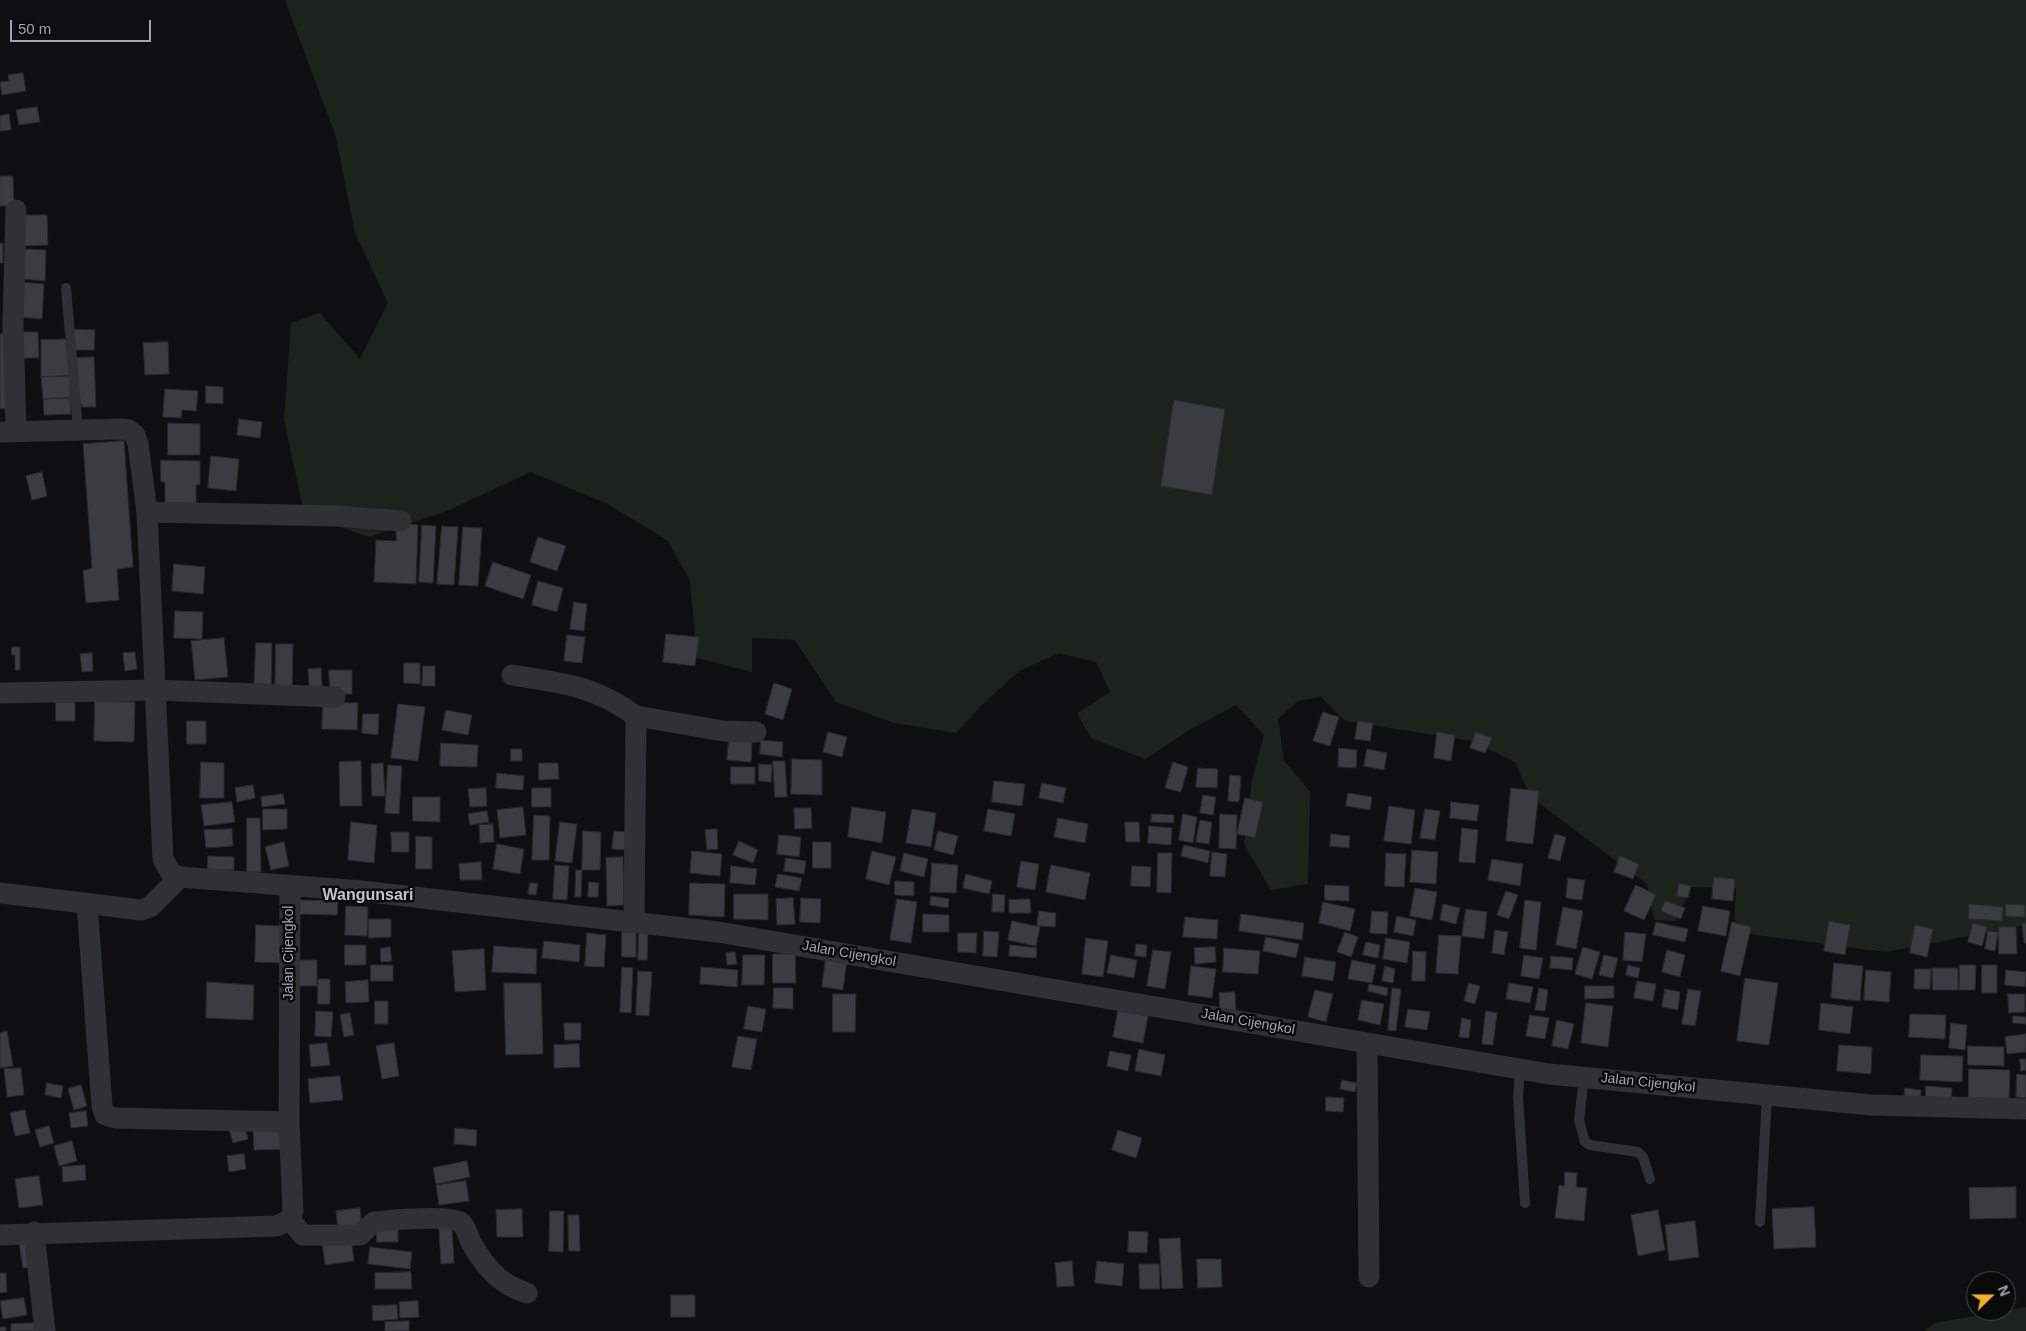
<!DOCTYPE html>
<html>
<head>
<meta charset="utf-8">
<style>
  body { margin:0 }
  #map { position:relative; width:2026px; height:1331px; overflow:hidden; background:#0f0f11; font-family:Helvetica,sans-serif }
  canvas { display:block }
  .north { position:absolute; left:1966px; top:1271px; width:50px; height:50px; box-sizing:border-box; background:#0a0a0b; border:1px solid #46484e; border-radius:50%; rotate:68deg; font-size:14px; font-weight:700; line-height:20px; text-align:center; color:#a0a5b2 }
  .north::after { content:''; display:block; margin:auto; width:18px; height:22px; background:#f1b327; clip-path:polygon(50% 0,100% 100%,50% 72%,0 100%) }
  .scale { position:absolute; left:10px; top:20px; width:141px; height:22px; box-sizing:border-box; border:2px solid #a0a5b2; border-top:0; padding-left:6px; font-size:15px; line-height:18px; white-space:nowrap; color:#a0a5b2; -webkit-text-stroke:4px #0a0a0b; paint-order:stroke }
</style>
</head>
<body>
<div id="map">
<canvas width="2026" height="1331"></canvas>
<div class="north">N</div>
<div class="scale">50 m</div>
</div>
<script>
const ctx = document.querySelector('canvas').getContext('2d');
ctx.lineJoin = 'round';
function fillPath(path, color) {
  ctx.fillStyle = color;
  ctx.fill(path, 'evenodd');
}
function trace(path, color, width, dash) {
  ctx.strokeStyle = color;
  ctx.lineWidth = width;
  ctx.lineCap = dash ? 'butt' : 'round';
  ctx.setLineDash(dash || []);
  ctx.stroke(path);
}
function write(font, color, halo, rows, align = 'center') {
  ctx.font = font + ' Helvetica,sans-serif';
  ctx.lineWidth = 5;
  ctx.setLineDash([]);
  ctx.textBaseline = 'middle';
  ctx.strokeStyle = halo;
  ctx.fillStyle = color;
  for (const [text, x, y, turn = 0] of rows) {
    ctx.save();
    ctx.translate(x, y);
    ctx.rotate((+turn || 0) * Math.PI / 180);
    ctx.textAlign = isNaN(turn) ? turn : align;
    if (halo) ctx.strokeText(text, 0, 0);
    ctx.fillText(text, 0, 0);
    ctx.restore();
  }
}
const green = new Path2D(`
  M285,0H2026V925L1886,952L1734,932L1736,888L1691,887L1676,921L1654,920L1647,884L1531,797L1515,762L1472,741L1345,721L1321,697L1298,701L1278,719L1284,761L1310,791L1308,884L1271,890L1244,844L1252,780L1264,735L1236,705L1193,728L1145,759L1091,738L1077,713L1110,692L1096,662L1059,653L1019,671L980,707L956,733L894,723L836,702L795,640L752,638V672L697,658L690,581L668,541L608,504L531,472L447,511L369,537L304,514L284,419L291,323L320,313L360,359L388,303L355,233L336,137Z
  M2026,1307V1331H1924L1934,1323Z`);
const building = new Path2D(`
  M23,73L26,91L2,95L0,82L9,81L8,75Z
  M37,107L40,122L19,125L16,110Z
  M9,114L11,130L0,131V116Z
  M0,176H13L14,206H0Z
  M20,215H47L48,245L21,246Z
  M0,243H3V263H0Z
  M22,249L46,250L45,281L22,279Z
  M21,282L44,284L42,319L18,317Z
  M71,329L95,330L94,350H71Z
  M16,332H38L39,358H16Z
  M5,333L8,408L0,409V334Z
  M71,339V376L41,377V340Z
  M168,342L169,374L145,375L143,343Z
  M94,357L96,407H82V404H71L75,358Z
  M71,376L70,398L43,399L41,377Z
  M206,386L223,387V404L206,403Z
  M165,389L198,391L196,411L182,410L181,418L163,417Z
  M70,398L71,414L44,415L43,399Z
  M1174,400L1225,409L1212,495L1161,486Z
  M239,419L262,422L260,438L237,435Z
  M168,423L200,424V455H168Z
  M124,441L133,567L117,569L119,600L86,603L83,571L92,568L83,444Z
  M211,456L239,459L236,491L208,488Z
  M161,460L200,461V485H196V505H165V483L161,481Z
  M42,472L47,496L32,500L26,476Z
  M396,523L418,525L416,584L374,582L376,540L396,541Z
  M422,525L436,526L433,583L419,582Z
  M442,526L458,527L454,585L437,584Z
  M463,527L482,528L478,586L459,585Z
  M538,537L566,546L557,571L530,562Z
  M493,562L531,575L523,599L485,586Z
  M174,564L205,567L203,594L172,591Z
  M538,581L563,588L557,612L532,605Z
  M574,602L587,604L584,631L570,629Z
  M175,611L203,612L202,639L174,638Z
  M666,634L699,637L695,666L663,662Z
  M567,635L585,637L582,663L564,661Z
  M224,638L228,677L195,680L191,641Z
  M256,643H272L271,689H254Z
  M276,644H293L292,691L275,690Z
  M12,647H20V670H15V655H12Z
  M135,652L137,669L125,671L123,653Z
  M92,653L93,671L82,672L80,654Z
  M404,663H420V684L404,683Z
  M423,666H435V686H422Z
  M321,668L322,686L309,687L308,669Z
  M329,670H352V694H330Z
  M774,683L792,689L783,720L765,714Z
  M95,701L135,702L134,742L94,741Z
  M56,702H75V721H56Z
  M323,702L358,703L357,730L322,729Z
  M398,704L425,707L418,761L391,758Z
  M446,710L472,715L468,735L442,730Z
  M1323,712L1339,717L1330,746L1313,741Z
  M363,714H379L378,735L362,733Z
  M187,721H206V744H187Z
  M1358,721L1373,723L1370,741L1355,739Z
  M828,732L847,737L842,757L823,752Z
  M1437,732L1455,735L1451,761L1434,758Z
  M1476,732L1492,738L1485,753L1470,748Z
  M729,740L752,742L751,762L727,760Z
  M761,740L783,742L782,757L760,754Z
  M441,743L478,745L477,767L440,766Z
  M1339,748L1357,750L1356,768L1338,767Z
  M511,749H522V761H511Z
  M1367,749L1387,753L1384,770L1364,766Z
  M792,759L822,760V795L791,794Z
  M361,761L362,806H340L339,762Z
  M773,761H785L787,797H775Z
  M201,762L224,763V798H200Z
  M1173,762L1188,767L1181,792L1165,788Z
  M383,763L385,796H372L371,764Z
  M539,763H558L559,779L539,780Z
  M759,764L772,765L771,782L759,781Z
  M388,765L402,766L399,814L385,813Z
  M731,767H755V784H731Z
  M1198,768L1218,769L1217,788L1196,787Z
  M497,773L524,776L523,790L496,788Z
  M1230,775L1241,776L1239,802L1228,801Z
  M994,781L1025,784L1022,806L992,802Z
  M1042,783L1066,788L1063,803L1039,798Z
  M253,785L255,798L237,802L235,788Z
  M486,788L487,806L470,807L468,789Z
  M532,788H551V807H532Z
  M1511,788L1539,791L1533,844L1506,841Z
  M1348,793L1372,797L1370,810L1346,806Z
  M283,794L285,804L262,807L261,797Z
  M1203,795L1216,797L1213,815L1200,813Z
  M413,797H440V822L413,821Z
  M1245,798L1263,802L1255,838L1237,834Z
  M232,802L235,822L204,826L201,805Z
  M1451,802L1479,805L1477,821L1450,818Z
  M1389,806L1415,810L1411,844L1384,841Z
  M523,807L526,835L500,838L497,810Z
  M852,807L886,812L882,843L848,837Z
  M794,808H811L812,828L795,829Z
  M263,809H287V829L263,830Z
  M912,809L936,813L931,847L906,843Z
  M988,809L1015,814L1011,836L984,831Z
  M1425,809L1440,811L1435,840L1420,838Z
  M487,811L489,822L470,825L468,814Z
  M1152,814L1174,815V823L1151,822Z
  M1183,814L1197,817L1193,843L1179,840Z
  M1220,814L1237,815L1236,849L1219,848Z
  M534,815L550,816L549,860H532Z
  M247,818H260L261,872H247Z
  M1058,818L1088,824L1085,843L1054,837Z
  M1200,820L1212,822L1209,844L1196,842Z
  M351,822L377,825L374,863L348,860Z
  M560,822L577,824L572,863L555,861Z
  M1125,822H1139L1140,842H1126Z
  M493,824L494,842L480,843L479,825Z
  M1149,826L1172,828L1171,845L1148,843Z
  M1462,828L1478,830L1475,863L1459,862Z
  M232,829L233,846L206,848L204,830Z
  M717,829L718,849L707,850L705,830Z
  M583,831L601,832L600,870H582Z
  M614,831L627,832L626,850L612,849Z
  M938,831L958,836L953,855L934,850Z
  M391,832H409V852H392Z
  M1331,834L1350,836L1349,848L1330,846Z
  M1555,834L1566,837L1560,861L1548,858Z
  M779,835L801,837L799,857L777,854Z
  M416,836L432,837V869H416Z
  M739,841L758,850L753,863L733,855Z
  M284,842L289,866L271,870L265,847Z
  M813,842H831V868H813Z
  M497,844L524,849L520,874L493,869Z
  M1184,845L1210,851L1208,863L1181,856Z
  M1412,850L1438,852L1436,884L1410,882Z
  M692,851L722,854L720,876L690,873Z
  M872,851L896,857L889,885L866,879Z
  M1212,852L1227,854L1225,877L1210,876Z
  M904,853L928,859L924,877L900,871Z
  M1158,853H1172L1171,893L1157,892Z
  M1386,853L1406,854L1404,887L1385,886Z
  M208,856L234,857V870L208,869Z
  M1620,856L1639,864L1633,879L1614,872Z
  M623,857L624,905L607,906L606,858Z
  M786,858L806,861L804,874L784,871Z
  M1492,859L1523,864L1520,886L1488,880Z
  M1021,861L1039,864L1035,890L1017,887Z
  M481,862L482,880H460L459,864Z
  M932,863L958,865L956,893L930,892Z
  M555,865L569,866L567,900L553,899Z
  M1051,865L1090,873L1085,900L1046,892Z
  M731,866L757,869L755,885L730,883Z
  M1132,866L1151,867L1150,887L1131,886Z
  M576,870H582L581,897H575Z
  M778,874L802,878L799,891L775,887Z
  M966,874L992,881L989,894L963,888Z
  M1714,877L1735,879L1733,901L1712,899Z
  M1568,878L1585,880L1582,900L1566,898Z
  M895,881L914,882V896L895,895Z
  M589,882L599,883L598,897H588Z
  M530,883H538L536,895L528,894Z
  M690,883L725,884L724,917L689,915Z
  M1679,883L1691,886L1688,898L1677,896Z
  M1325,885L1349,886V901L1325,900Z
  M1636,885L1656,895L1644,920L1624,911Z
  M1415,888L1437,892L1432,920L1410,916Z
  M1506,891L1518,895L1509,919L1497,915Z
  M734,894H768V920L734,919Z
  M993,894L1005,895L1004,912H992Z
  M931,896L949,899L948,908L930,905Z
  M793,898L795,924L777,925L776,899Z
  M801,898L821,899L820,923L800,922Z
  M897,899L917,902L911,943L890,940Z
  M1030,899L1031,913H1009V900Z
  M298,900L338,901L337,915L298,914Z
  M1525,900L1541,902L1536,950L1520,948Z
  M1665,901L1685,908L1681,919L1661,911Z
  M1323,902L1355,909L1350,931L1319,923Z
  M1443,904L1460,908L1456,924L1440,920Z
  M1969,904L2003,907L2002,921L1969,919Z
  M2006,904L2025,905V917L2006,916Z
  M346,906L368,907L367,936L345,935Z
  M1703,906L1730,911L1726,936L1698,931Z
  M1563,907L1583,911L1576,949L1556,945Z
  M1466,909L1487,912L1484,939L1462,936Z
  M1039,911L1056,913L1055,927L1037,926Z
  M1372,911L1388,912L1387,934L1370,933Z
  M923,914L949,915V932H923Z
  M1241,914L1304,923L1302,940L1239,931Z
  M1397,916L1416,920L1413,936L1394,932Z
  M1185,917L1218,920L1217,939L1183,937Z
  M369,919H391V937L369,938Z
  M1012,921L1040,927L1036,946L1008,940Z
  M1829,921L1850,925L1845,955L1824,951Z
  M1656,922L1688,929L1685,942L1653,935Z
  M1732,922L1751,927L1740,976L1721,971Z
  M1973,923L1987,927L1982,946L1968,942Z
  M2026,923V943H2024L2022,924Z
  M256,925L285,926L284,963L255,962Z
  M1915,925L1933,929L1927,957L1910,953Z
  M1999,927H2016L2017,954H1999Z
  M1495,930L1508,932L1504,955L1492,953Z
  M984,931L999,932L997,957L983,956Z
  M1988,931L1998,932L1995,951L1985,949Z
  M622,932H636V957H622Z
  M639,932H648L647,960H638Z
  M1345,932L1358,937L1351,957L1337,952Z
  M1625,932L1646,934L1642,962L1623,960Z
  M587,933L606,935L604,967L585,966Z
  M958,933H977L976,953L958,952Z
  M1439,935L1461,936L1458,974L1436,973Z
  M1266,937L1299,944L1296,958L1263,951Z
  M1086,938L1108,941L1103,977L1082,974Z
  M1386,938L1410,942L1407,963L1383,959Z
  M544,941L580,945L579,962L542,958Z
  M1366,942L1380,945L1378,958L1363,955Z
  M1136,944L1147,945L1146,957L1135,956Z
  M345,945H366V965H345Z
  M1010,945L1037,948L1036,958L1009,956Z
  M494,946L537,949L536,974L492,972Z
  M390,947L392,961L381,962L380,949Z
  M1215,947L1216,962L1195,964L1194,948Z
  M1583,947L1600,952L1592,979L1575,974Z
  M1224,948L1260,951L1258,974L1223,972Z
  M484,949L486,990L455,992L452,951Z
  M1153,950L1171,952L1165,989L1147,986Z
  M1667,950L1685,955L1680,977L1662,972Z
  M1413,951L1426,952L1425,981H1412Z
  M735,952L737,964L727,965L726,953Z
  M773,954H795L796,983H773Z
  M743,955H765L764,985H742Z
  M1111,955L1137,960L1134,978L1107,973Z
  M1524,955L1543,958L1539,979L1521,976Z
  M1604,955L1618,958L1613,978L1599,975Z
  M1551,956L1573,958L1572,970L1550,968Z
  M826,957L847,959L843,990L822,987Z
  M1305,957L1336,962L1333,981L1302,976Z
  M298,960H317V986H297Z
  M1352,960L1376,965L1372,983L1348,979Z
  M1834,963L1863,966L1860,1001L1831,998Z
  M371,965H393V981H371Z
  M1628,965L1640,968L1638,978L1626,975Z
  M1960,965H1976L1975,990H1959Z
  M1982,965H1997V993H1982Z
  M1191,966L1216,969L1212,998L1188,995Z
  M1385,966L1395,969L1393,983L1382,981Z
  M622,967L633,968L631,1013L620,1012Z
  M701,967L738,970L737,987L700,984Z
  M1932,968H1958V990H1933Z
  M1915,969H1931L1930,989H1914Z
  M1866,970L1891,972L1889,1002L1864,1000Z
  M2006,970L2026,972L2025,987L2005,985Z
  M638,971L652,972L649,1016L636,1015Z
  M1745,978L1778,983L1769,1045L1737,1041Z
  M318,979H330V1004H318Z
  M368,980L369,1002L346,1003L345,982Z
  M1637,981L1656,984L1653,1001L1634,998Z
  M207,982L254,985L253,1020L206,1018Z
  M504,983H541L543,1054L506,1055Z
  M1469,983L1480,986L1475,1004L1464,1001Z
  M1509,983L1533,987L1530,1003L1506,999Z
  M1369,984L1388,988L1387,996L1368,991Z
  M1585,986H1614V998L1585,999Z
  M774,988H793V1009L773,1008Z
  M1392,988L1401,989L1396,1031L1388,1030Z
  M1539,988L1548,990L1545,1011L1535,1010Z
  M1665,989L1680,992L1678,1010L1662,1007Z
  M1688,989L1701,991L1695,1026L1682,1024Z
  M1315,990L1333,994L1326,1022L1308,1017Z
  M1235,992L1236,1011L1220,1012L1219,993Z
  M833,994H856L855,1032H833Z
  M2008,994H2025V1012L2009,1013Z
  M1362,1000L1384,1004L1380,1025L1358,1020Z
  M375,1001H388V1024H375Z
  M1586,1003L1613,1006L1608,1047L1581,1043Z
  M1821,1003L1853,1007L1850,1034L1819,1030Z
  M748,1006L766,1009L762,1032L744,1029Z
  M1408,1009L1430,1012L1427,1030L1405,1027Z
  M316,1011L333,1012L331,1037L315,1036Z
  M1118,1011L1148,1016L1143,1043L1113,1037Z
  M1486,1011L1497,1013L1493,1045L1482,1044Z
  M350,1013L354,1035L344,1037L340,1015Z
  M1910,1014L1946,1015L1945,1039L1909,1037Z
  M1530,1015L1549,1018L1545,1039L1526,1036Z
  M2013,1016L2026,1017V1024L2013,1023Z
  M1462,1018L1471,1020L1469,1038L1459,1037Z
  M1557,1020L1574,1024L1568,1049L1552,1046Z
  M564,1023H581V1040H565Z
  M1951,1023L1967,1025L1965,1050L1949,1048Z
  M7,1031L13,1066L0,1068V1033Z
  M2026,1034V1052L2007,1054L2005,1037Z
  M738,1036L757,1039L751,1070L732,1067Z
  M327,1043L330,1065L311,1067L309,1045Z
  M394,1043L399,1076L382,1079L376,1046Z
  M579,1044L580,1067L554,1068V1045Z
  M1839,1045L1872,1047L1871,1074L1837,1071Z
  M1968,1046L2004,1047V1066L1968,1065Z
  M1139,1049L1165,1055L1161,1076L1135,1071Z
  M1110,1051L1131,1055L1128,1071L1107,1066Z
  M1921,1055L1963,1056L1962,1082L1920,1080Z
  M2020,1059H2026V1070L2021,1071Z
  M21,1068L24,1095L7,1097L4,1069Z
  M1969,1069L2010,1070L2009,1099L1969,1098Z
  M2017,1074L2026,1075V1098L2016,1097Z
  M340,1076L343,1100L310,1103L308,1079Z
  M1342,1080L1357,1083L1355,1092L1340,1089Z
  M47,1083L63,1086L61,1098L45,1095Z
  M81,1085L87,1106L74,1110L68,1089Z
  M1926,1086L1952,1088L1951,1100L1926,1098Z
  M1905,1088L1921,1090L1920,1100L1904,1099Z
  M1326,1097L1344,1098L1343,1112L1326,1111Z
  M25,1110L30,1133L15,1136L10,1113Z
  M86,1111L88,1126L71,1128L69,1113Z
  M244,1121L248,1139L233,1143L228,1125Z
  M289,1123L290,1149L254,1150L253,1125Z
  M49,1126L54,1143L40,1147L35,1130Z
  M455,1128L477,1130L476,1146L454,1144Z
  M1118,1130L1142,1138L1136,1158L1112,1150Z
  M72,1141L77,1161L59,1166L54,1146Z
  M244,1154L246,1169L229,1172L227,1156Z
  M467,1161L470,1177L436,1184L433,1168Z
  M85,1165L86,1180L63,1182L62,1167Z
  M1565,1172L1577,1173L1576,1187L1587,1188L1584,1221L1555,1218L1559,1185L1564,1186Z
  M39,1176L43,1205L19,1208L15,1179Z
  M466,1181L469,1201L439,1205L436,1185Z
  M2016,1187V1218L1970,1219L1969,1188Z
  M1814,1207L1816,1247L1774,1249L1772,1209Z
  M360,1208L362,1228L338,1231L336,1211Z
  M522,1209L523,1237H497L496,1210Z
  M1658,1210L1665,1250L1638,1256L1631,1215Z
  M550,1211H564L563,1252L549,1251Z
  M568,1215H579L580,1251H569Z
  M1695,1221L1699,1257L1669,1261L1665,1225Z
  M377,1227H398V1242H377Z
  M452,1228L454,1263L441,1264L439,1229Z
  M1129,1231L1148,1232L1147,1253L1128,1252Z
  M30,1235L35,1266L23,1268L18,1237Z
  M351,1238L354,1261L325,1265L322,1242Z
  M1180,1238L1183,1288L1162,1289L1159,1239Z
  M370,1247L412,1252L410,1269L368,1264Z
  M1197,1259H1221L1222,1287L1198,1288Z
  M1072,1261L1074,1286L1057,1287L1055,1263Z
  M1097,1261L1124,1264L1122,1286L1095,1283Z
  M1139,1264H1159L1160,1289H1140Z
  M411,1272L412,1289H375V1273Z
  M0,1273H6L7,1292L0,1293Z
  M671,1295H695V1317H671Z
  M24,1298L27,1315L3,1319L0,1301Z
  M418,1301L419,1317L400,1318L399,1302Z
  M397,1305L398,1319L373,1321L372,1306Z
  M409,1321V1331H385V1322Z
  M37,1323V1331H11V1324Z
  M0,1327H6V1331H0Z`);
const lane = new Path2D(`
  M66,288L78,429
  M1520,1070L1518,1097L1525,1203
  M1584,1076L1579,1120L1585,1142L1590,1145L1638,1152L1643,1157L1650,1179
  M1760,1222L1767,1095`);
const street = new Path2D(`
  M16,431L13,324L16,210
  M0,432L121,429L129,430L135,435L138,444L147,512L163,859L171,873L180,877L362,891L718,932L1549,1074L1871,1105L2026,1109
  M147,512L337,516L401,521
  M512,675C562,683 593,685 636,716
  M0,693L155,690L335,697
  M0,893L141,910L150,907L180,877
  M87,904L102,1106L105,1115L115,1118L289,1122
  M634,922L636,716L723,731L756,732
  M1367,1044L1369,1277
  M290,1220L303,1235H360L374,1222C390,1220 448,1215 460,1222C466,1226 468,1236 471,1242C484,1266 500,1285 527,1293
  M34,1232L45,1331
  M0,1235L276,1226L290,1220L293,1211L289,1122L290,887`);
const streetNames = [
  ["Jalan Cijengkol",289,953,-90],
  ["Jalan Cijengkol",849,954,10],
  ["Jalan Cijengkol",1248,1022,10],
  ["Jalan Cijengkol",1648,1083,6]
];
const quarterNames = [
  ["Wangunsari",368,896]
];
fillPath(green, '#1c231d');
fillPath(building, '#3b3c41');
trace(building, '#29292d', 1);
trace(lane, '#303135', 10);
trace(street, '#303135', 21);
write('14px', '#a0a5b2', '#0a0a0b', streetNames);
write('bold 16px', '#c1c4ce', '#0a0a0b', quarterNames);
</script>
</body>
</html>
